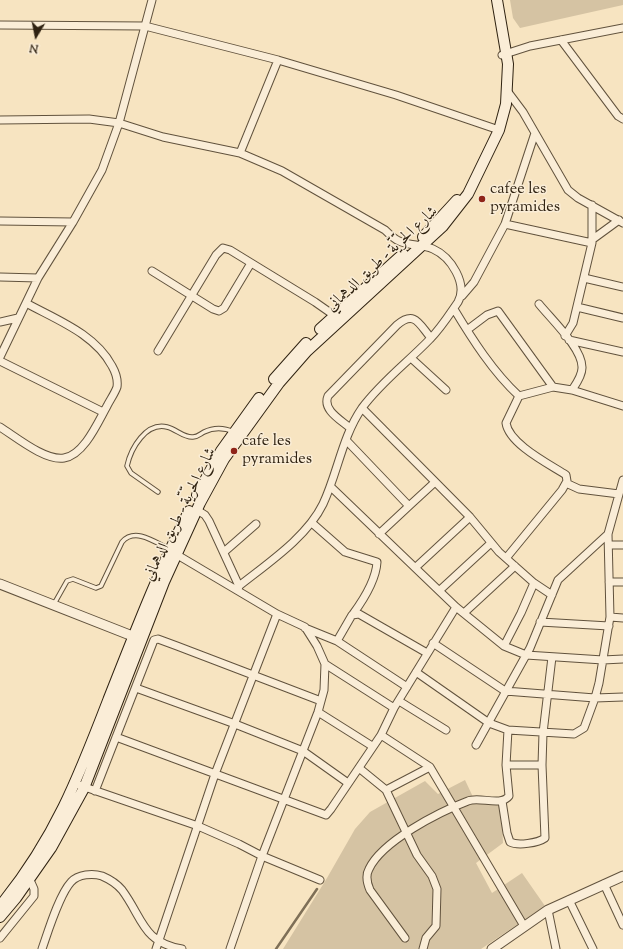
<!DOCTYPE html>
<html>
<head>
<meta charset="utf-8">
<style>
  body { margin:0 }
  #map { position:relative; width:623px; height:949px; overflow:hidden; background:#f7e4c1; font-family:"Sorts Mill Goudy",serif }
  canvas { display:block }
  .north { position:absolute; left:16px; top:16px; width:40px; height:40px; -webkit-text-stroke:3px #faedd7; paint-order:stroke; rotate:190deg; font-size:11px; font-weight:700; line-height:16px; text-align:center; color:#2f2211 }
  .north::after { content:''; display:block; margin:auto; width:14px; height:18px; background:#2f2211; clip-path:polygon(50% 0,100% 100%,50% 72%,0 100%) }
</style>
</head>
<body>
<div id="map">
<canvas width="623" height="949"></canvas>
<div class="north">N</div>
</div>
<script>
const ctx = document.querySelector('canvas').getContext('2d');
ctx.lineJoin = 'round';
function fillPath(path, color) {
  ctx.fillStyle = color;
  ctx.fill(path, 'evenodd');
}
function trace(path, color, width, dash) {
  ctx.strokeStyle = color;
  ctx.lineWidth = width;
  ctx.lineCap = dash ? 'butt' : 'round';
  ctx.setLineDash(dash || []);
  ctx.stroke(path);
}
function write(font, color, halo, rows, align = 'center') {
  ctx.font = font + ' "Sorts Mill Goudy",Amiri,serif';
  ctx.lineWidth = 3;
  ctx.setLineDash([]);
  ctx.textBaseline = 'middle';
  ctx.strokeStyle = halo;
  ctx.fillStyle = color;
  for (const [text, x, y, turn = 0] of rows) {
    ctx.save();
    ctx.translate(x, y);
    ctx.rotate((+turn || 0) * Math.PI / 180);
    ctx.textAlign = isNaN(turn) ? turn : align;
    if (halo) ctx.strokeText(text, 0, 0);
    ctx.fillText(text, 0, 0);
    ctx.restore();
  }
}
const green = new Path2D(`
  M510,0H623V5L520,28L513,18Z
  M465,780L473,797L501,802L503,843L476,863L492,893L522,873L545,906L481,949H283L327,878L355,829L370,812L425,781L438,794Z`);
const stream = new Path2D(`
  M276,949L317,889`);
const service = new Path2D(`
  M158,492L131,473L127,466C131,448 146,422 167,427C176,429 184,438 193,437C198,437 200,434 204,432C214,427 223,427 234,432
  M54,604L67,581L73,579L96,588L101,586L122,542C135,527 155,542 169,549`);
const minor = new Path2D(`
  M0,25L145,26L278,60L396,95L499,130
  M561,40L618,116L623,119
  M502,55L530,46L623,28
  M508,92L523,112L568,190L578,198L623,223
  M0,120L89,119L119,123L163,137L240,153L282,171L385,230C389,234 394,239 399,241C409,246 422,244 433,249C451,257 468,284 458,302C449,315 441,328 430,339C408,362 381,382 362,408C342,437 338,472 323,504C307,537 268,563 239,586L238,590
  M240,153L278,60
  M0,221L73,222
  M505,224L535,133
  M593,239L619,220
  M152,271L213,309L219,311L224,308L251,263
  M0,277L38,278
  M584,278L623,287
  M462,296L474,282L505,224L592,243
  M539,304C551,319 583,349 582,368C582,376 576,384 572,390
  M577,307L623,318
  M454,309C472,339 493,372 519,396
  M0,322L18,318
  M467,330L487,315L498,311L553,387
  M565,336L573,323L592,243V205
  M569,340L623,352
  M158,351L216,255L223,248L230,250L315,302L335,316
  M0,357L38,278L73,222L102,170L119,123L152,0
  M411,358L446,390
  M0,361L103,412
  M362,408L470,517L499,552L534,583L552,595
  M0,427C16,437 45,461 64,458C84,455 98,422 107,406C110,400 115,393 117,387C118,380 116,373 112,366C95,334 57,320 26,303
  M350,428C341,420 322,410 328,396L397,325C415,310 419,324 431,338
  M346,440L409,506L379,534
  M623,480L608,534L610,617L599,683L595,698L623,697
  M566,483L579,489L619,494
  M331,487L456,607L504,646L526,655L603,660L623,659
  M409,506L434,483
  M197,510L205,515L209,521L239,586
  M312,523L345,552L377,562C376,580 364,599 353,614
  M609,545H623
  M224,552L256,524
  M174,553L277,614L305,627L317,646L325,664L324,690L318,712L262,856L230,949
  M507,557L562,490L567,481L566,475C549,464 509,444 506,423L519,396L553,387L572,390L623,406
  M416,567L470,517
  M609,582H623
  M440,590L491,543
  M464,613L515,566
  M610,617L623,618
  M540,622L609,626
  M305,628L337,641L352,615L359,614L427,653
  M337,641L407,687
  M504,646L521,613L534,583
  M325,664L394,708
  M416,672L489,723L508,730L574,734L584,728L595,698L505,691L433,643
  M136,688L235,724L303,751L348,783
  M399,701L446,730
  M318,712L372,746
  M381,735L430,767L524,926
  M116,737L326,815L331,809L381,735L394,708L456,607
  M476,745L530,648L558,580L608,534
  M506,765H542
  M359,768L386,790L430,767
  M76,784L198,826L239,844L262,856L320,880
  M386,790L417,855L432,876L437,889L436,926L426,938L423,949
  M95,791L154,640L158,639L177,646L321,701
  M502,801L507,833L510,842C518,846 538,843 545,838L542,765L543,733L552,657
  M604,884L623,925
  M569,900L593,949
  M548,910L556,949
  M0,938L34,896V889L30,880
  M405,938L370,890C367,883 365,876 369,869C382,841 439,812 468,801C479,796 501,807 509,796L506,765L508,730
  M42,949C48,932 59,895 71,882C78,874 93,873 102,876C109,879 117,884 122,890C143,918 142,942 182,949
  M156,949L215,774L277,614`);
const tertiary = new Path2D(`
  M0,584L140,639
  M492,949L548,910L623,876`);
const secondary = new Path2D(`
  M423,237L457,200
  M320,329L403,254
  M274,379L306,343
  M197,495L221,451L259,398
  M0,906C55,839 79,776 109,698C134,635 158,572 189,511
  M0,917L16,898L51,848L84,788L164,582L200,503L224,459L279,383L307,351L443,226L468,194L499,130L506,104L508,64L497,0`);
const markers = [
  [482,199,4,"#8f2418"],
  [234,451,4,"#8f2418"]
];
const poiNames = [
  ["cafee les",490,190],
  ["pyramides",490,208],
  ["cafe les",242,442],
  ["pyramides",242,460]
];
const streetNames = [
  ["شارع الحرّيّة - طريق الدهماني",383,260,-43],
  ["شارع الحرّيّة - طريق الدهماني",181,515,-64]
];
fillPath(green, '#d5c3a3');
trace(stream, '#7e6f57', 2.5);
trace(service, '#61523d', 5.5);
trace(minor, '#61523d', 9);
trace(tertiary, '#61523d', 11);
trace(secondary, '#2f2211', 12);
trace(service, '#faedd7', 3.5);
trace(minor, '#faedd7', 7);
trace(tertiary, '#faedd7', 9);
trace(secondary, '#faedd7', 10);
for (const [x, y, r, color] of markers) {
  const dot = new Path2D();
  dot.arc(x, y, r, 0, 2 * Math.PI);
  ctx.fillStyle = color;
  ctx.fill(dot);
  trace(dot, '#faedd7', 1.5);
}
write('16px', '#2f2211', '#faedd7', poiNames, 'left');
write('16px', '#2f2211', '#faedd7', streetNames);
</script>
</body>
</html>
